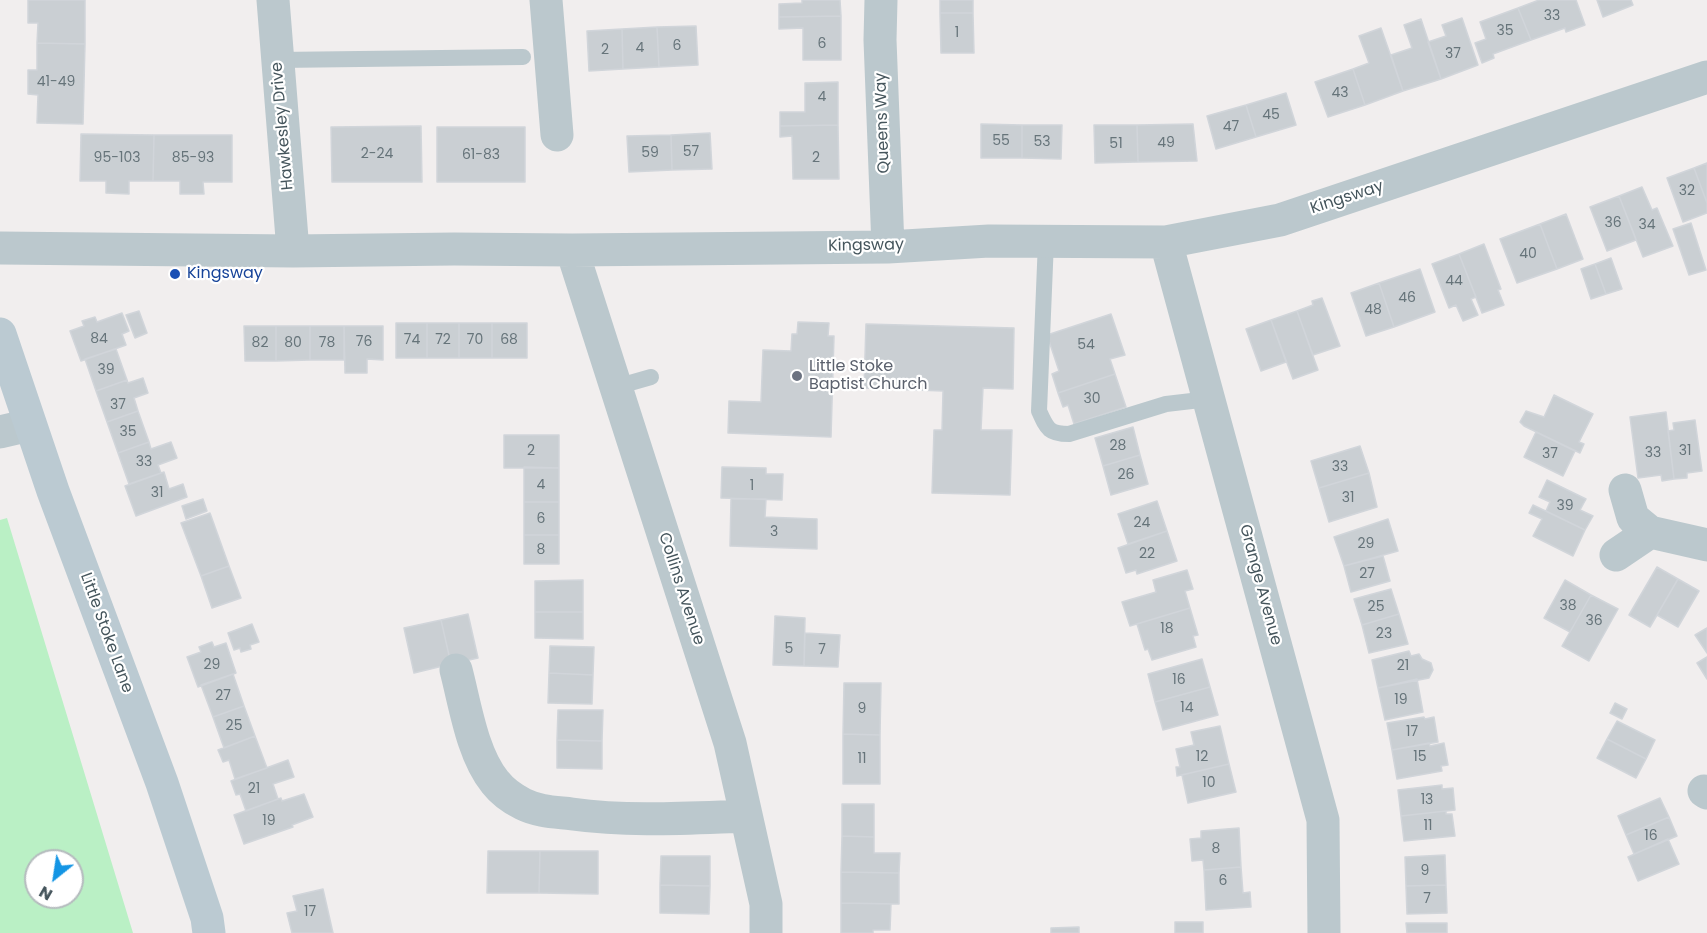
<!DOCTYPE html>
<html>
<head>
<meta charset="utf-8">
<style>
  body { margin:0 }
  #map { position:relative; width:1707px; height:933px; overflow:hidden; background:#f1eeee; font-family:Poppins,sans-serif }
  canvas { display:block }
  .north { position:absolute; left:24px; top:849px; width:60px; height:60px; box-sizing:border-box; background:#fff; border:2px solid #b5bbbe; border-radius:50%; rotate:210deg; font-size:16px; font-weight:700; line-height:24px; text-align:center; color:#45555c }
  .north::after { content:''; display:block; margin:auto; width:21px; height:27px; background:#1495e4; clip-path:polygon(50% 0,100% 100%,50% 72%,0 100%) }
</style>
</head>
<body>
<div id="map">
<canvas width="1707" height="933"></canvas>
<div class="north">N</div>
</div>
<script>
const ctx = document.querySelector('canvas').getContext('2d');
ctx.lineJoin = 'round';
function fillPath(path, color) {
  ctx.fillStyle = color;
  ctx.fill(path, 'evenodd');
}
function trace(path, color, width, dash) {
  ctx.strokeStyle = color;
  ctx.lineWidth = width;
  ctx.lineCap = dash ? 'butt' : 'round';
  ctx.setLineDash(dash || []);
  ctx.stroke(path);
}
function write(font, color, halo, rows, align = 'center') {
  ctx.font = font + ' Poppins,sans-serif';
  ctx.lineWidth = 4.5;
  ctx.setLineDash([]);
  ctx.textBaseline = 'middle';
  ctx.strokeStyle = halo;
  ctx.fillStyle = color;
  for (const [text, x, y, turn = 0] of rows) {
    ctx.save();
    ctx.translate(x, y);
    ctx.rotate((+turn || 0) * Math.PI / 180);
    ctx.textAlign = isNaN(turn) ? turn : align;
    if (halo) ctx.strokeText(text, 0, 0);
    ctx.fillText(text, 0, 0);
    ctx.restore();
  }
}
const green = new Path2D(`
  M7,518L133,933H0V520ZM36,861H72V897H36Z`);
const building = new Path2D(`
  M28,0H85V44L37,43L38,23H28Z
  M802,0H840L841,16L779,17V4L802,3Z
  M940,0H973V13H940Z
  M1539,0H1576L1585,25L1566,32L1565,28L1531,40L1518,8Z
  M1597,0H1631L1633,5L1603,17Z
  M1518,8L1531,40L1493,54L1494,58L1482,63L1475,43L1486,39L1480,22Z
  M940,13H973L974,53H941Z
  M841,16V60H803V28L779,29V17Z
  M1462,18L1478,65L1441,79L1428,42L1446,36L1442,25Z
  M1421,19L1441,79L1403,91L1391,55L1412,48L1404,25Z
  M696,26L698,65L659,67L657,27Z
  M657,27L659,67L623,69L622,29Z
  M1381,28L1403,91L1365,105L1353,69L1369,63L1359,36Z
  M622,29L623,69L589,71L587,31Z
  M37,43L85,44L83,124L37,123L38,95L28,94V70H37Z
  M1353,69L1365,105L1328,117L1315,82Z
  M838,82V125L780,126V112H805V83Z
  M1286,93L1296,125L1256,137L1246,105Z
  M1246,105L1256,137L1216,149L1207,116Z
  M981,124L1022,125V158H981Z
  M1193,124L1197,161L1138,162L1137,125Z
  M838,125L839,179H793L792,136L780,137V126Z
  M1022,125H1062L1061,159L1022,158Z
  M1094,125H1137L1138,162L1095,163Z
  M421,126L422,182H332L331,127Z
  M437,127H525V182H437Z
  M710,133L712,169L672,170L671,135Z
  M81,134L154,135L153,181H129V194L106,193V181H80Z
  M154,135H232V182H203L204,194H180V181H153Z
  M671,135L672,170L629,172L627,136Z
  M1707,163V203L1694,168Z
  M1694,168L1707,203V213L1683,222L1667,178Z
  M1642,187L1652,210L1657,208L1673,246L1643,257L1619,196Z
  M1619,196L1636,240L1607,251L1590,207Z
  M1566,214L1583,259L1557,269L1540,224Z
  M1691,223L1706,270L1689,275L1673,229Z
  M1540,224L1557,269L1517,283L1500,239Z
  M1484,244L1501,289L1498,290L1504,305L1482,313L1459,254Z
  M1459,254L1476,297L1471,299L1478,315L1463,321L1456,305L1449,308L1432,264Z
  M1611,258L1622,289L1606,294L1595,264Z
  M1595,264L1606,294L1591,299L1581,269Z
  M1420,269L1435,312L1394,327L1379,283Z
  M1379,283L1394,327L1366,336L1351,293Z
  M1322,298L1340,346L1313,355L1297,311L1313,305L1312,301Z
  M139,311L147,333L135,338L126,315Z
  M1297,311L1318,370L1293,379L1271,320Z
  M122,313L129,331L122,334L126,345L81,361L70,331L84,326L82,321L95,317L97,322Z
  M1111,314L1125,355L1110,359L1115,374L1058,393L1052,374L1059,371L1047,335Z
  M1271,320L1286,362L1261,371L1246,329Z
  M798,322L829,323L828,336H834L831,437L728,433L729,401L761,402L763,350L791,351L792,334H797Z
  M396,323H427V358H396Z
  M427,323H459V358H427Z
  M459,323H492V358H459Z
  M492,323H527V358H492Z
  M866,324L1014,328L1013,389L983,388L981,430H1012L1010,495L932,493L934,430H942L943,391L864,388Z
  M244,326H276V361H245Z
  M276,326H310V360L276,361Z
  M310,326H344V360H310Z
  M344,326H383V360L367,359V373H345Z
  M116,349L127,380L96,391L85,359Z
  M1115,374L1126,407L1074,424L1068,405L1063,407L1058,393Z
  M143,378L148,393L134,398L138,411L107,422L96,391L127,380L128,383Z
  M1554,395L1593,414L1579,442L1584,444L1580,453L1524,426L1520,422L1526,411L1544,417Z
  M138,411L149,442L118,453L107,422Z
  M1666,412L1674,479L1662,481L1661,475L1638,478L1630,417Z
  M1695,420L1702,471L1687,473V478L1674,479L1668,431L1674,430L1673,423Z
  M1133,427L1140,455L1103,466L1095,438Z
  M1536,432L1575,451L1563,476L1524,457Z
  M504,435H559V468H504Z
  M149,442L151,449L171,442L177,458L158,465L161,473L129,484L118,453Z
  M1360,446L1369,473L1319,488L1311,461Z
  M1140,455L1148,484L1111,495L1103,466Z
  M524,467L559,468V502H524Z
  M722,467L766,468V474H783L782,500L721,498Z
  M164,472L169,489L183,484L187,497L136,516L125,486Z
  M1369,473L1377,507L1329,522L1319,488Z
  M1547,480L1586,499L1580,510L1593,516L1585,530L1546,511L1550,502L1539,497Z
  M203,499L207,511L186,519L182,506Z
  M731,499H766L765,517L817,519V549L730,546Z
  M1157,501L1167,531L1128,544L1118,514Z
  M524,502H559V535H524Z
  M1533,505L1585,530L1573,556L1533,536L1542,519L1529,513Z
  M210,513L229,566L201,576L181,523Z
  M1388,519L1398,551L1344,566L1334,537Z
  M1167,531L1177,561L1137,574L1136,570L1126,573L1118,548Z
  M524,535H559V564H524Z
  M1383,556L1390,581L1351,592L1344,566Z
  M229,566L241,598L212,608L201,576Z
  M1657,567L1678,579L1650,627L1629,615Z
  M1187,570L1193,589L1185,591L1190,608L1130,626L1122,602L1156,592L1153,580Z
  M1678,579L1699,591L1678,627L1657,615Z
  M583,580V612H535V581Z
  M1565,580L1591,595L1570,632L1544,618Z
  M1391,589L1399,614L1362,625L1354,599Z
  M1591,595L1618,609L1589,661L1562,646Z
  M1190,608L1198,635L1193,636L1196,647L1152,660L1148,649L1145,650L1137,624Z
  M535,612H583V639L535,638Z
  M468,614L478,658L451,664L441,620Z
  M1399,614L1408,644L1369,653L1362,625Z
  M775,616L805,618L804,666L773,665Z
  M441,620L451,664L414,673L404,628Z
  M252,624L259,642L250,645L251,649L241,652L240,648L234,650L228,633Z
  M1707,628V653L1695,635Z
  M805,633L840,635L838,667L804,666Z
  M212,642L214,647L226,643L236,673L198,687L187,657L201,652L199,647Z
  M550,646L594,647L593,675L549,673Z
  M1409,651L1411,656L1419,654L1422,659L1431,663L1433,670L1429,678L1378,688L1372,660Z
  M1707,657V679L1697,663Z
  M1202,659L1210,687L1155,702L1148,674Z
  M549,673L593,675L592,704L548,703Z
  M233,674L244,706L213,717L201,685Z
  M1417,679L1423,712L1385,720L1378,688Z
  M844,683H881L880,735L843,734Z
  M1210,687L1218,715L1163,730L1155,702Z
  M1615,703L1627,709L1622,719L1610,713Z
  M244,706L255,736L224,748L213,717Z
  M558,710H603L602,741L557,740Z
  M1424,717L1425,719L1434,717L1438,742L1392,750L1387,723Z
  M1617,721L1655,740L1646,759L1607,739Z
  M1220,726L1229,764L1177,776L1176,767H1180L1176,749L1194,745L1191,732Z
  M843,734L880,735V784H843Z
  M255,736L267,768L235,779L229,760L223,762L218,750Z
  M1607,739L1646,759L1636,778L1597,758Z
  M557,740L602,741V769L557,768Z
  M1429,743L1430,746L1444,743L1448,765L1441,766L1442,771L1397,779L1392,750Z
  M288,760L294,777L273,784L278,799L246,811L240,794L236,795L231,781Z
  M1229,764L1236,792L1188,803L1182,775Z
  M1442,785V789L1453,788L1455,810L1401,816L1398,790Z
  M304,794L313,817L292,825L293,827L244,844L234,815L281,798L282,801Z
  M1660,798L1669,817L1626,835L1618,816Z
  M842,804H874V837L842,836Z
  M1446,811V814H1452L1455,836L1404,841L1401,816Z
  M1669,817L1677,836L1634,854L1626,835Z
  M1239,828L1241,867L1204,870L1203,860L1192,861L1190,839L1201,838V831Z
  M842,836L874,837V853H900L899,873L841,872Z
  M1668,839L1679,864L1638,881L1628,857Z
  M488,851H540L539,893H487Z
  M540,851H598V894L539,893Z
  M1445,855L1446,885L1406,886L1405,857Z
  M661,856H710V886L660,885Z
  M1241,867L1243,893L1250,892L1251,907L1206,910L1204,870Z
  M841,872L899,873V904L841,903Z
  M660,885L710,886L709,914L660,913Z
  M1446,885L1447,913L1407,914L1406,886Z
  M323,889L333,933H292L287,913L297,911L293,896Z
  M841,903L891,904L890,930H873V933H841Z
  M1175,922H1203V933H1175Z
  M1406,923H1447V933H1407Z
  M1079,927V933H1051V928Z`);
const lane = new Path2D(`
  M278,60L523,57
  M1046,241L1039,411C1047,429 1049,434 1069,434L1166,404L1209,399
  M616,387L651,377`);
const street = new Path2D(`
  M273,0L293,251
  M546,0L557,135
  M881,0L880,40L888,247
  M1166,242L1323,820L1324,933
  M0,248L293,251L454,249L572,250L888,247L989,241L1166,242L1280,220L1707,77
  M572,250L730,743L766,904V933
  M0,432L30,425
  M1625,490L1633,518L1650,532L1707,545
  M1616,555L1650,532
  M456,670C465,704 472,754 495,782C502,791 513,799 523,804C539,812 556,812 572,814C630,822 688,818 746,816
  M1704,791L1707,793`);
const secondary = new Path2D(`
  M0,334L53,491L162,783L207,918L209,933`);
const markers = [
  [175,274,6,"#1a4fb4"],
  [797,376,6,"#6b7280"]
];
const numberNames = [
  ["33",1552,16],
  ["35",1505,31],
  ["1",957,33],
  ["6",822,44],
  ["6",677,46],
  ["4",640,48],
  ["2",605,50],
  ["37",1453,54],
  ["41-49",56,82],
  ["43",1340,93],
  ["4",822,97],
  ["45",1271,115],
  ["47",1231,127],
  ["55",1001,141],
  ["53",1042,142],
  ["49",1166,143],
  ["51",1116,144],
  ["57",691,152],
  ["59",650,153],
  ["2-24",377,154],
  ["61-83",481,155],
  ["95-103",117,158],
  ["85-93",193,158],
  ["2",816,158],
  ["32",1687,191],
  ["36",1613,223],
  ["34",1647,225],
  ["40",1528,254],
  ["44",1454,281],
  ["46",1407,298],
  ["48",1373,310],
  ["84",99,339],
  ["74",412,340],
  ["72",443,340],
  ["70",475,340],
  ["68",509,340],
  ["76",364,342],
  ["82",260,343],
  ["80",293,343],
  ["78",327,343],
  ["54",1086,345],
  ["39",106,370],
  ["30",1092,399],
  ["37",118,405],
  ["35",128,432],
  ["28",1118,446],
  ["2",531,451],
  ["31",1685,451],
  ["33",1653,453],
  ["37",1550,454],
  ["33",144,462],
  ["33",1340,467],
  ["26",1126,475],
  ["4",541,485],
  ["1",752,486],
  ["31",157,493],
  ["31",1348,498],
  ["39",1565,506],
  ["6",541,519],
  ["24",1142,523],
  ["3",774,532],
  ["29",1366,544],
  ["8",541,550],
  ["22",1147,554],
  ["27",1367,574],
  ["38",1568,606],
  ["25",1376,607],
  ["36",1594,621],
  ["18",1167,629],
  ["23",1384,634],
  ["5",789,649],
  ["7",822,650],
  ["29",212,665],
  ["21",1403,666],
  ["16",1179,680],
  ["27",223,696],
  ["19",1401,700],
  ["14",1187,708],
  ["9",862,709],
  ["25",234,726],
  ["17",1412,732],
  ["12",1202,757],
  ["15",1420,757],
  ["11",862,759],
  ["10",1209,783],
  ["21",254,789],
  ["13",1427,800],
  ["19",269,821],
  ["11",1428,826],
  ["16",1651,836],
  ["8",1216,849],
  ["9",1425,871],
  ["6",1223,881],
  ["7",1427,899],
  ["17",310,912]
];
const streetNames = [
  ["Queens Way",883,123,-92],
  ["Hawkesley Drive",283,126,-95],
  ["Kingsway",1347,198,-18],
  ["Kingsway",866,246,-1],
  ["Grange Avenue",1260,585,75],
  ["Collins Avenue",681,589,72],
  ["Little Stoke Lane",106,633,70]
];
const transitNames = [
  ["Kingsway",187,274]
];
const worshipNames = [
  ["Little Stoke",809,367],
  ["Baptist Church",809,385]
];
fillPath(green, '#baf0c5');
fillPath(building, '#cacfd3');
trace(building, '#d1d5da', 1.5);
trace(lane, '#bbc8cd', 16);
trace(street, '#bbc8cd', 33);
trace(secondary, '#bbcad2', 33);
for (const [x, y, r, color] of markers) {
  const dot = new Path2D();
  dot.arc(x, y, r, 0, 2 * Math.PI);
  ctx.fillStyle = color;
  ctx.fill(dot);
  trace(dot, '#fff', 2);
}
write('14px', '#66747a', null, numberNames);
write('16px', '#45555c', '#fff', streetNames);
write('16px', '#164399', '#fff', transitNames, 'left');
write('16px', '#5b616d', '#fff', worshipNames, 'left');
</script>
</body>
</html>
